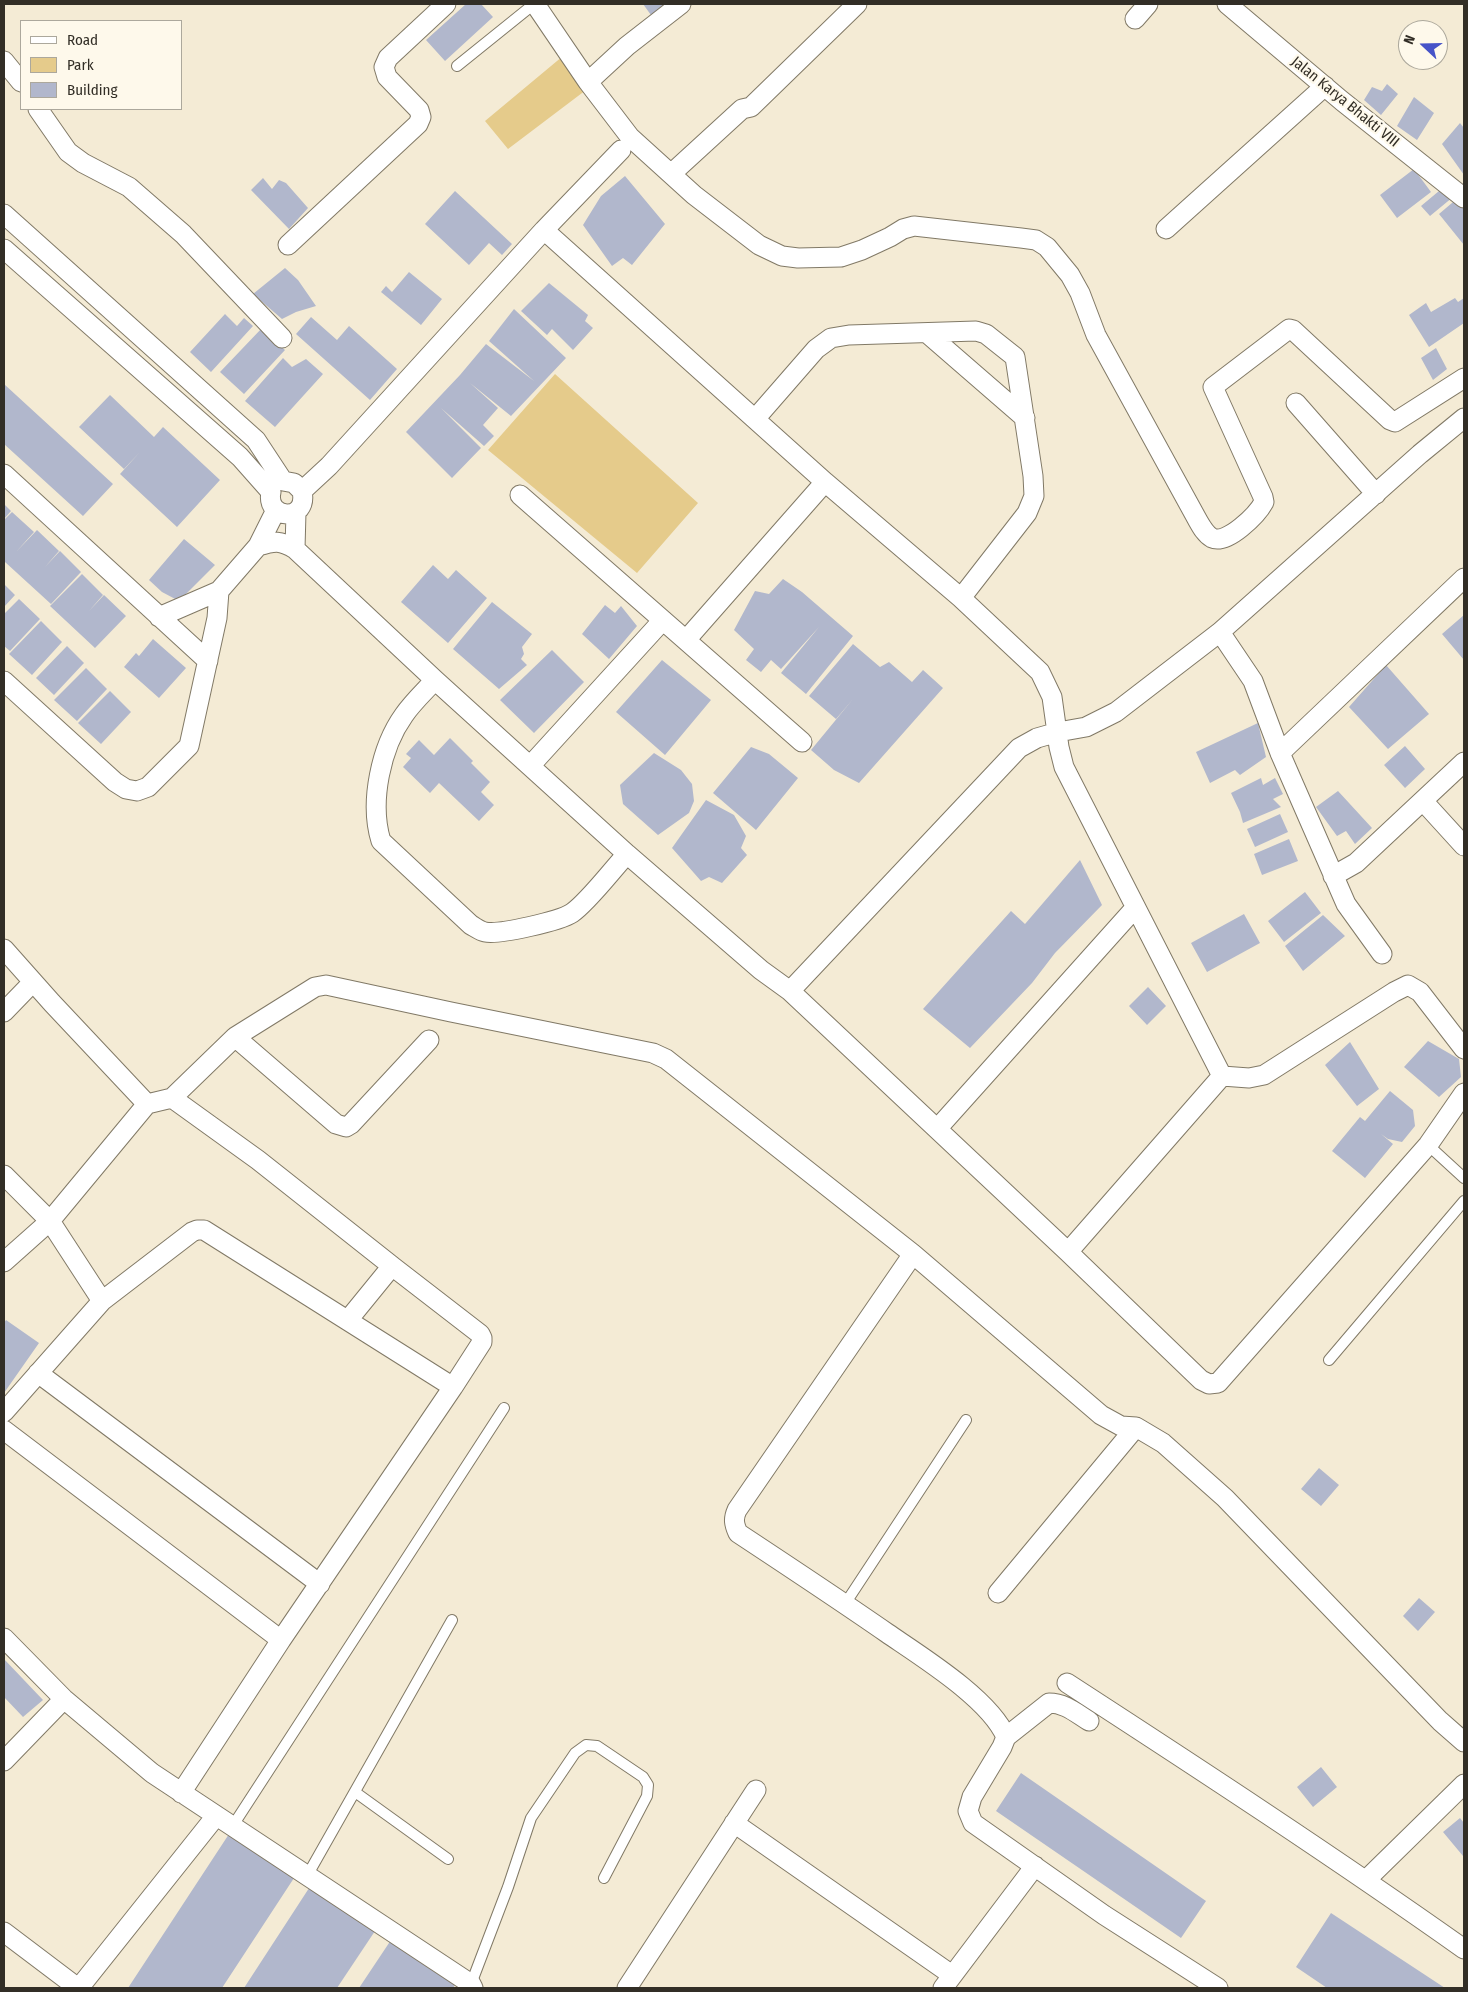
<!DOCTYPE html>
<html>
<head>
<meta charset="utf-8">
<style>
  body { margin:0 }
  #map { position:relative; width:1468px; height:1992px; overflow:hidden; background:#f4ebd5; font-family:"Fira Sans Condensed",sans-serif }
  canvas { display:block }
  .frame { position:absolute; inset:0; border:5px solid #322e26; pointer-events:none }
  .legend { position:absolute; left:20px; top:20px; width:162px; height:90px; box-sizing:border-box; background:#fef9eb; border:1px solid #aca89c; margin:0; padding:6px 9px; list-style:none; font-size:15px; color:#322e26 }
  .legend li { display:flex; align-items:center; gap:10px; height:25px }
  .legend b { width:25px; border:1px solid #aca89c }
  .north { position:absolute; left:1398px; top:20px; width:50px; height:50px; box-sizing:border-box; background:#fef9eb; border:1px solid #aca89c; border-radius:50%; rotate:291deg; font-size:14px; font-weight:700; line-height:20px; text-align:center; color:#322e26 }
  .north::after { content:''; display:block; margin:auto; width:18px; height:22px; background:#4653c8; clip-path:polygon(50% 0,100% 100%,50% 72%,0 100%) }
</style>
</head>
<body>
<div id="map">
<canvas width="1468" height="1992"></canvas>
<div class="frame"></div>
<ul class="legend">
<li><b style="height:6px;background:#fff"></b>Road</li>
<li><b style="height:14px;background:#e5cb8b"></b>Park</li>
<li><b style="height:14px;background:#b1b7cc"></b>Building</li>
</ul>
<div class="north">N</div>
</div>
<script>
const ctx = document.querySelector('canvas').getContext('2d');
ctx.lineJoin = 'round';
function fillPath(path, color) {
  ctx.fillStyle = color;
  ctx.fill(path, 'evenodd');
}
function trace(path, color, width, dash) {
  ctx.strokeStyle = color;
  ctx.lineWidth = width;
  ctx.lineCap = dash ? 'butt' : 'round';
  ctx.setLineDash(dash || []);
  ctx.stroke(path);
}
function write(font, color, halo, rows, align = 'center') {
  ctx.font = font + ' "Fira Sans Condensed",sans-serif';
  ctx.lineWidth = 4.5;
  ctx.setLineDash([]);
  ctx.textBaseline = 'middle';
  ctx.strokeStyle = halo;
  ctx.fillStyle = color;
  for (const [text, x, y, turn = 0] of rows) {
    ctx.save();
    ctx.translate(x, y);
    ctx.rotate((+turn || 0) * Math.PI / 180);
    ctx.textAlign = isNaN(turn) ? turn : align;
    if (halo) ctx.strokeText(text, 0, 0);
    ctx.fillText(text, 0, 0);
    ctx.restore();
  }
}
const green = new Path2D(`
  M563,56L586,90L508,149L485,121Z
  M555,374L698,503L637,573L488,450Z`);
const building = new Path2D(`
  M466,4H481L493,17L445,61L426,40Z
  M643,4H674L656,22Z
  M1387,84L1398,94L1381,115L1364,100L1372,87L1382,91Z
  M1414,97L1434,113L1417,140L1397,126Z
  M1460,123L1464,128V175L1442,144Z
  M1414,169L1431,192L1397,218L1380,195Z
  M625,176L665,224L632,265L623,258L612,266L583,225L601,196Z
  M263,178L272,189L279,180L286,183L308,208L289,229L251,190Z
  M1445,186L1453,197L1430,216L1421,206Z
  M455,191L512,244L502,255L489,243L469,265L425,224Z
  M1459,197L1464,204V245L1439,214Z
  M285,268L298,280L316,306L296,312L282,319L253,294Z
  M409,272L442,299L421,325L381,292L386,286L392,292Z
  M549,283L588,315L585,321L593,328L573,350L552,329L547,335L521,311Z
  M1455,298L1458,302L1464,298V323L1429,347L1409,315L1426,303L1431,312Z
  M514,309L566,358L511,416L470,383L498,408L483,425L494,436L484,446L441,408L481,448L452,478L406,432L460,375L486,344L534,381L489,341Z
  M225,314L237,326L244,318L253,326L211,372L190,352Z
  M311,317L337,340L349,326L397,369L370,400L296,334Z
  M262,328L285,350L244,394L220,372Z
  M1436,348L1447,369L1433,380L1421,358Z
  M283,358L292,367L306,359L323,374L275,427L245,401Z
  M4,384L113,484L83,516L4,444Z
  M110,395L154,437L163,427L220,480L177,527L120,474L140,452L124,469L79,427Z
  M4,504L11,511L4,519Z
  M12,512L34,532L16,552L37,530L59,551L45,567L60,551L81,572L51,604L5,562L4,564V520Z
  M184,539L215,565L179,601L162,592L149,580Z
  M433,565L448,579L456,570L487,598L448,643L401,602Z
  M82,574L103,595L89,611L104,595L126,616L95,648L50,606Z
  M783,579L802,592L853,636L806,694L781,673L819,627L781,669L771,660L761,672L746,660L754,649L734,630L755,591L769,594Z
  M4,584L15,595L4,607Z
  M19,599L40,619L10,651L4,646V614Z
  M492,602L532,634L522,647L524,654L521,659L527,665L499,689L453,649Z
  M605,605L615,613L621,606L637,626L609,659L582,634Z
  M1464,615V660L1442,634Z
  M41,621L62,642L32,675L9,654Z
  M153,639L186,668L159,698L124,667L136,653L139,656Z
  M853,644L880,667L889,662L912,682L923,670L943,688L859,783L834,770L811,750L853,699L836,719L809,696Z
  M67,646L84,663L54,695L36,678Z
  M552,650L584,682L534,733L500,700Z
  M662,660L711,700L665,755L616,712Z
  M1386,665L1429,714L1388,749L1349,707Z
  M86,668L107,689L77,721L54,700Z
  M110,691L131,712L101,744L78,723Z
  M1258,723L1266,757L1240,775L1235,770L1210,783L1196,752Z
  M450,738L473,761L471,763L490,782L481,792L494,805L479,821L439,783L430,793L403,767L411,758L406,754L419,740L434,755Z
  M1405,746L1425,769L1405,788L1384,765Z
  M751,747L769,754L798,778L756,830L713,793Z
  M654,753L681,770L692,784L694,801L689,813L658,835L623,804L620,785Z
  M1261,778L1263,785L1275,778L1283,794L1273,799L1281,807L1243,823L1240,812L1231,793Z
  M1338,791L1372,828L1355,844L1346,831L1337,836L1316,807Z
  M706,800L734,815L746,836L741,848L747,855L722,883L709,877L701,881L672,848Z
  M1280,814L1288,832L1255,847L1247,829Z
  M1289,839L1298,861L1262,875L1254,854Z
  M1080,860L1102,905L1055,953L1032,983L970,1048L923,1009L1011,911L1025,924Z
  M1305,892L1321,913L1284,942L1268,921Z
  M1244,914L1260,943L1207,972L1191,943Z
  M1323,915L1345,936L1303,971L1285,946Z
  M1148,987L1166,1006L1147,1025L1129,1006Z
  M1428,1041L1459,1059L1461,1077L1439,1097L1404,1067Z
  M1350,1042L1379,1089L1357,1106L1325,1065Z
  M1390,1091L1413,1110L1415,1126L1402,1142L1388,1139L1381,1134L1393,1144L1365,1178L1332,1151L1360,1117L1365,1121Z
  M6,1320L39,1343L4,1393V1323Z
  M1319,1468L1339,1485L1321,1506L1301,1489Z
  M1419,1598L1435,1612L1418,1631L1403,1616Z
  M4,1659L43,1700L23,1717L4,1697Z
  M1321,1767L1337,1787L1313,1807L1297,1787Z
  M1021,1773L1206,1901L1181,1938L996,1811Z
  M1460,1818L1464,1823L1463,1856L1443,1832Z
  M229,1834L294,1878L222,1988H128Z
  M313,1882L379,1925L337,1988H244Z
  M1331,1913L1445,1988H1327L1296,1967Z
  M393,1937L458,1981L453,1988H359Z`);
const lane = new Path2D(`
  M457,66L534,4
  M1428,1145L1464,1178
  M1329,1360L1464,1201
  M845,1604L966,1420
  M355,1792L448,1859
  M232,1827L504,1408
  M307,1876L452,1620
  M471,1984L508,1887L531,1818L575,1753L586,1745L597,1746L643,1777L648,1785L647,1796L604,1878`);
const street = new Path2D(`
  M535,4L588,82L630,137L694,195L759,245L782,256L798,258L841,257L862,250L890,237L903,229L914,226L1021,238L1036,240L1047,247L1070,275L1080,293L1096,335L1197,519C1201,526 1205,534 1212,538C1227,545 1257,515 1264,502L1263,497L1213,387L1289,329L1293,330L1390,420L1395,422L1464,378
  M1227,4L1342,101L1464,198
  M1135,19L1148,4
  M4,61L21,82
  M588,82L627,46L681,4
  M38,109L68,152L83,163L129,187L183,234L282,338
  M671,174L742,109L751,107L857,4
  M4,214L256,440L283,481L294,483L302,491C309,523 265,520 271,492L240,457L4,249
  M1166,229L1325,86
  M544,230L825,482L961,598L1040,672L1052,697L1059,747L1064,767L1222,1076L1249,1078L1264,1075L1394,992L1408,985L1420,992L1464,1049
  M288,245L418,124L421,117L419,110L387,77L384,67L388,58L446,4
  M927,333L1025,418
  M1296,403L1376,494
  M755,419L816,349L831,338L849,335L976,331L986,334L1015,357L1033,476L1034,496L1027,513L961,598
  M4,474L208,661
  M302,491L329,466L544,230L621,150
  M520,495L802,742
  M296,512L295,549L435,680L627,854L761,970L790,991L1068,1252L1201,1380L1209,1384L1218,1383L1428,1145L1464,1093
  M258,546C275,541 280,540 295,549
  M159,617L219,591
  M1220,632L1253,681L1280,753L1346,904L1382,954
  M686,640L825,482
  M435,680C425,691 413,702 404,715C381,747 369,802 381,841L471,925C475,927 480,931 485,932C499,935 560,921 572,913C588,902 612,870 627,854
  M4,681L115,782L126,789L137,791L148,787L189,746L217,618L219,591L258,546L276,510
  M1280,753L1464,578
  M530,766L663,620
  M1423,801L1464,846
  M1333,876L1356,863L1464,762
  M4,949L52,1003L147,1104
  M790,991L1019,748L1037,738L1058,732L1086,727L1116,712L1220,632L1420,454L1464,418
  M4,1012L33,982
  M235,1037L315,987L326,985L451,1012L653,1053L666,1059L913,1254L1101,1415L1121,1426L1136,1427L1163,1443L1225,1498L1440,1721L1464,1742
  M172,1098L258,1160L392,1266L348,1320
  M937,1129L1135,908
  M4,1175L50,1221L102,1301L4,1412
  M1068,1252L1222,1076
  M913,1254L737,1510C733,1519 734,1524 738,1533C788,1566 838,1599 887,1633C922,1657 990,1699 1006,1737
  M4,1262L50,1221L147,1104L172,1098L235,1037L336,1124L346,1127L351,1124L429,1040
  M102,1301L192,1232L197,1230H204L453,1387
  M38,1373L320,1584
  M4,1430L281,1640L181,1793
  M998,1593L1136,1427
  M4,1638L64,1699L152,1773L471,1984L473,1988
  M281,1640L453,1387L482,1342V1338L480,1334L392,1266
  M1067,1683C1201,1770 1334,1857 1464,1949
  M1089,1721C1076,1713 1065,1703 1049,1703L1006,1737L1002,1747L972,1797L968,1811L973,1823L1104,1915L1218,1988
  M4,1761L64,1699
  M734,1823L952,1975
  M1366,1880L1464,1784
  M4,1932L78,1988
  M79,1988L216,1816
  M627,1988L756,1790
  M943,1988L1035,1866`);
const streetNames = [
  ["Jalan Karya Bhakti VIII",1345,102,39]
];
fillPath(green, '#e5cb8b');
fillPath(building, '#b1b7cc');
trace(lane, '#817966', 12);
trace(street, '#817966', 21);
trace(lane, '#fff', 10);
trace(street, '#fff', 19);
write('15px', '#322e26', '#fef9eb', streetNames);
</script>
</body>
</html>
